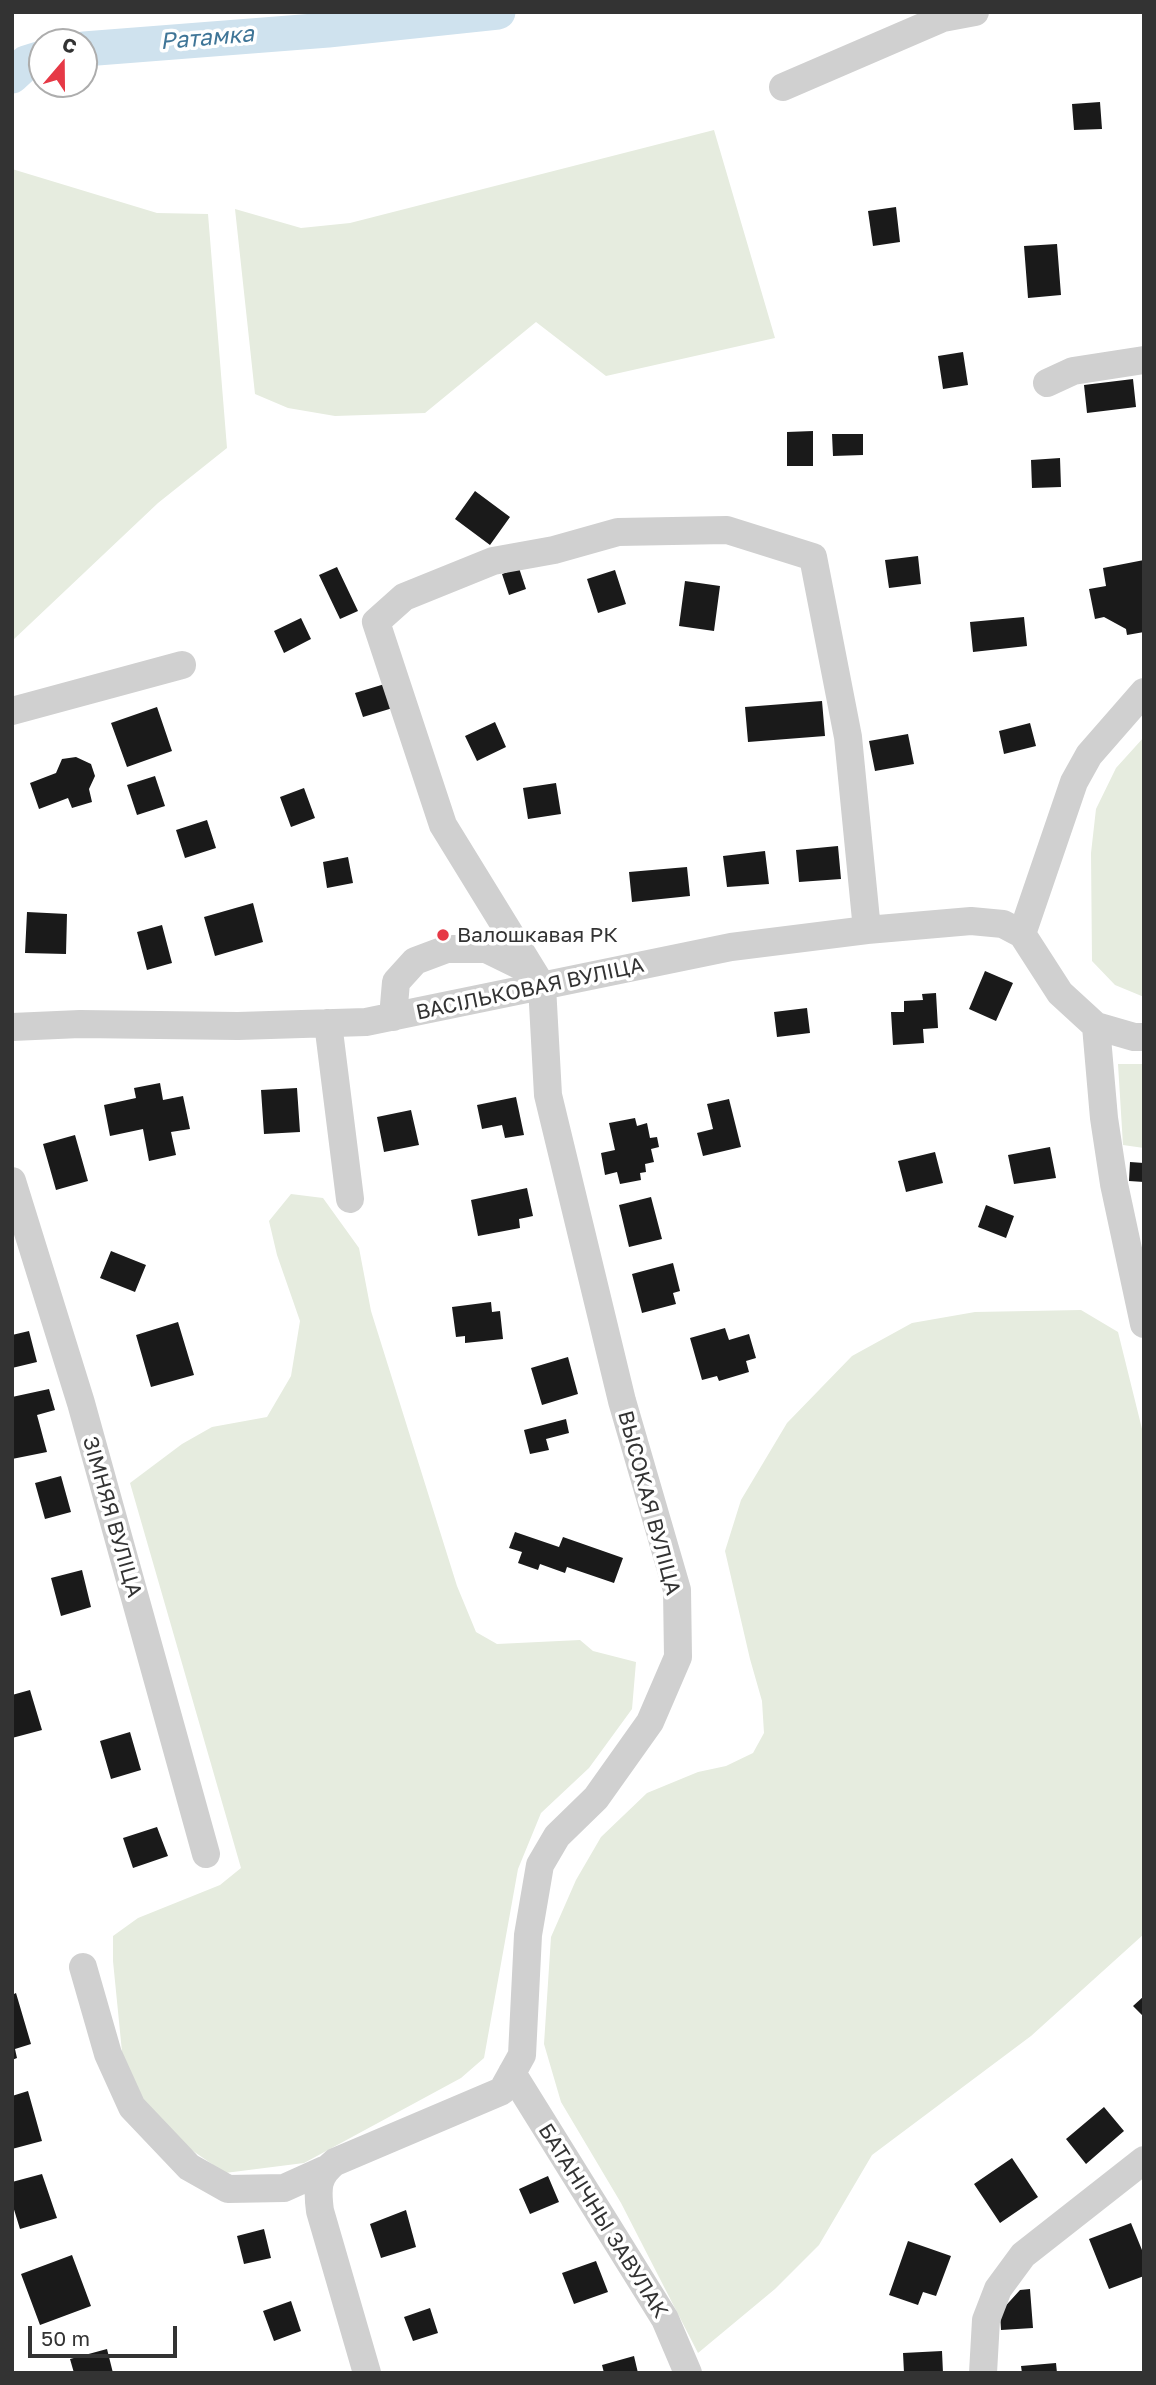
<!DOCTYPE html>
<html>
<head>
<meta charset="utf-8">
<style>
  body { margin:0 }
  #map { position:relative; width:1156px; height:2385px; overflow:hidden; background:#fff; font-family:"Golos Text",sans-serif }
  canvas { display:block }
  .frame { position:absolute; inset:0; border:14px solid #333; pointer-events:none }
  .north { position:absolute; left:28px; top:28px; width:70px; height:70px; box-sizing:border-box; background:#fff; border:2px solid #adadad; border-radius:50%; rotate:20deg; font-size:19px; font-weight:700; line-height:28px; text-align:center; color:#333 }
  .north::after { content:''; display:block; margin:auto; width:24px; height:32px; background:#e63946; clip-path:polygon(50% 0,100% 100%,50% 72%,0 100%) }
  .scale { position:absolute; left:28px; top:2326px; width:149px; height:32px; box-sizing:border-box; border:4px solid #333; border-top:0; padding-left:9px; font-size:21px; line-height:24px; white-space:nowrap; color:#333; -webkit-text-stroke:5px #fff; paint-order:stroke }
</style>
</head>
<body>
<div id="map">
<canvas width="1156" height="2385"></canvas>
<div class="frame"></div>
<div class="north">С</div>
<div class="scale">50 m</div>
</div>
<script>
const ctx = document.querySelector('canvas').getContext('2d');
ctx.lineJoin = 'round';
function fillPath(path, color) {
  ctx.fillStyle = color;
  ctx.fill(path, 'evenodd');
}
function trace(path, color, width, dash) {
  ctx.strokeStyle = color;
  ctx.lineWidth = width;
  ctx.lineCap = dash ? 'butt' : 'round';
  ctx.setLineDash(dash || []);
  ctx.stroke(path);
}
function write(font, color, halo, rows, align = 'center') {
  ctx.font = font + ' "Golos Text",sans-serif';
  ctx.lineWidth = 7;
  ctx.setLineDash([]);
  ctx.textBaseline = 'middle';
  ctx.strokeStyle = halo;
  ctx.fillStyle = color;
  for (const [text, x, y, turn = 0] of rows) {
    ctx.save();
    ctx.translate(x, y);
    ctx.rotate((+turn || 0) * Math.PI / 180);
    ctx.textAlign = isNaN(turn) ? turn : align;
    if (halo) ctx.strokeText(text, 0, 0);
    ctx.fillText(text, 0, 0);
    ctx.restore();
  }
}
const green = new Path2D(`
  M714,130L775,338L606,376L536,322L425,413L335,416L288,408L255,394L235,209L301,228L350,223Z
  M12,169L157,213L208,214L227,448L158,503L12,641Z
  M1144,737V997L1115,985L1092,961L1091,853L1096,809L1116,768Z
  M1118,1064H1144V1148L1123,1145Z
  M291,1194L323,1198L359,1248L371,1311L457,1586L476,1632L497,1644L580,1640L593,1651L636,1662L632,1709L589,1768L541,1813L518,1869L484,2058L461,2078L304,2163L225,2173L164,2131L124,2072L113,1961V1936L138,1918L220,1885L241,1868L130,1483L182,1444L212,1427L267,1417L291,1376L300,1321L277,1255L269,1221Z
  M1081,1310L1118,1332L1144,1437V1934L1031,2036L872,2155L819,2245L775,2289L698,2353L621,2203L561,2102L544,2044L551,1937L576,1880L601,1837L647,1793L698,1772L726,1766L753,1753L764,1733L762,1701L750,1659L725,1551L741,1500L787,1423L852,1356L912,1323L975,1312Z`);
const river = new Path2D(`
  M84,49L328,30L498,12
  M12,76L26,63L42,58`);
const building = new Path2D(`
  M1100,102L1102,129L1074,130L1072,104Z
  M896,207L900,242L873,246L868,211Z
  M1057,244L1061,295L1028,298L1024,246Z
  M963,352L968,385L943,389L938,356Z
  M1133,379L1136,407L1087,413L1084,385Z
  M813,431V466H787V432Z
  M832,434H863V455L833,456Z
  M1060,458L1061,487L1032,488L1031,460Z
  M475,491L510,517L490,545L455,519Z
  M918,556L921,584L889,588L885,560Z
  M1144,560V632L1127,635L1126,629L1104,617L1095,619L1089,589L1106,586L1103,568Z
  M337,567L358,611L340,619L319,575Z
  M519,568L526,589L509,595L502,574Z
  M615,570L626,604L598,613L587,579Z
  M685,581L720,586L714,631L679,626Z
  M1024,617L1027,646L973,652L970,622Z
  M301,618L311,639L284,653L274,631Z
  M388,683L396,707L363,717L355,693Z
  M822,701L825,736L748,742L745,707Z
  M157,707L172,751L127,767L111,723Z
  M495,722L506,747L477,761L465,736Z
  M1030,723L1036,746L1004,754L999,731Z
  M908,734L914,764L875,771L869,741Z
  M76,757L91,764L95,776L89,789L92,802L72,808L68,798L39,809L30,783L56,773L62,759Z
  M155,776L165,806L137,815L127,785Z
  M556,783L561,814L528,819L523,788Z
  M304,788L315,818L291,827L280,797Z
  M207,820L216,848L185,858L176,830Z
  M838,846L841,879L799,882L796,850Z
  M765,851L769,884L727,887L723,856Z
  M348,857L353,883L327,888L323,862Z
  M687,867L690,896L632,902L629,872Z
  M253,903L263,942L215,956L204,917Z
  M27,912L67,914L66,954L25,953Z
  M162,925L172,963L147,970L137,932Z
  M985,971L1013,983L996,1021L969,1009Z
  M936,993L938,1028L923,1029L924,1043L893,1045L891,1012H904V1001L923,1000L922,994Z
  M807,1008L810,1033L777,1037L774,1012Z
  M160,1083L163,1100L183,1096L190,1129L171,1132L176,1155L149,1161L143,1129L110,1136L104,1105L136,1098L134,1088Z
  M297,1088L300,1132L264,1134L261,1090Z
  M516,1097L524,1135L505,1138L502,1125L482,1129L477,1105Z
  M729,1099L741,1147L703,1156L697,1133L713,1129L707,1104Z
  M411,1110L419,1145L384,1152L377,1117Z
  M635,1118L637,1126L647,1123L650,1138L657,1137L659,1147L651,1149L654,1162L645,1164L646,1172L640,1173L641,1180L620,1184L617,1172L605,1175L601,1153L615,1150L609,1123Z
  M75,1135L88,1181L56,1190L43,1144Z
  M1050,1147L1056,1178L1014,1184L1008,1155Z
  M935,1152L943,1183L906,1192L898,1161Z
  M1130,1162L1144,1163V1182L1129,1181Z
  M527,1188L533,1216L519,1219L520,1228L478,1236L471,1200Z
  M651,1197L662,1239L629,1247L619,1205Z
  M986,1205L1014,1216L1006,1238L978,1227Z
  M111,1251L146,1265L135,1292L100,1278Z
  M673,1263L680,1291L673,1293L676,1304L642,1313L632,1274Z
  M491,1302L492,1312L500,1311L503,1339L465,1343V1336L456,1337L452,1307Z
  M178,1322L194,1375L151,1387L136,1335Z
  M725,1328L729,1340L749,1334L756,1358L746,1361L749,1372L719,1381L717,1376L702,1380L690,1338Z
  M29,1331L37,1362L12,1368V1335Z
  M568,1357L578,1394L542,1405L531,1368Z
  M49,1389L55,1410L37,1415L47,1452L12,1459V1397Z
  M566,1419L569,1433L546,1439L549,1450L530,1454L524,1430Z
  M61,1476L71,1512L45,1519L35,1483Z
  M515,1532L559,1547L563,1537L623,1558L614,1583L567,1567L565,1573L540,1564L538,1570L518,1563L522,1552L509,1548Z
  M82,1570L91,1607L61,1616L51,1578Z
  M30,1690L42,1730L12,1738V1695Z
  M130,1732L141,1770L111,1779L100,1741Z
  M157,1827L168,1856L133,1868L123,1838Z
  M16,1993L31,2044L15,2049L17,2058L12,2060V1995Z
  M1144,1996V2017L1133,2006Z
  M28,2091L42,2141L12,2149V2096Z
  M1104,2107L1124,2131L1086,2164L1066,2139Z
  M1012,2158L1038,2197L1000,2223L974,2184Z
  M42,2174L57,2218L20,2229L12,2203V2182Z
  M548,2176L559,2202L530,2214L519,2189Z
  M406,2210L416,2247L381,2258L370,2224Z
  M1131,2223L1144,2255V2276L1109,2289L1089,2239Z
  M264,2229L271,2258L244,2264L237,2236Z
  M908,2241L951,2256L936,2296L923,2292L918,2305L889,2295Z
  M72,2255L91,2306L40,2325L21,2274Z
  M596,2261L608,2292L574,2304L562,2273Z
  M1030,2289L1033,2328L1001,2330L1000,2312L1020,2290Z
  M291,2301L301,2331L274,2341L263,2311Z
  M430,2308L438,2333L413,2341L404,2317Z
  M107,2349L113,2373H74L70,2359Z
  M942,2351L943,2373H904L903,2353Z
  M634,2356L638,2373H604L602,2365Z
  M1056,2363L1057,2373H1022L1021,2366Z`);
const minor = new Path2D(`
  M783,87L943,18L975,12
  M1047,383L1073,371L1144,360
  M12,711L182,665
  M1022,934L1074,782L1089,755L1144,692
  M393,1017L396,982L415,961L447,949H486L533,972
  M328,1023L350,1199
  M1096,1026L1104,1118L1114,1184L1144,1324
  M12,1027L80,1024L238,1026L366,1022L731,947L867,930L971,921L1003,924L1022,934L1060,993L1096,1026L1134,1037H1144
  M12,1181L81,1403L206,1854
  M83,1967L108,2054L132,2107L189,2167L228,2189L284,2188L324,2170
  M512,2073L665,2319L688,2373
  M367,2373L320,2211C317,2188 317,2176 335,2162L502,2091L522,2055L528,1935L540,1865L557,1836L596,1798L650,1722L678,1657L677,1590L622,1401L548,1095L542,986L443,825L376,622L404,597L493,561L554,550L618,532L727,530L813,557L848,737L867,930
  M983,2373L986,2320L998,2289L1023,2255L1144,2160`);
const markers = [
  [443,935,7,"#e63946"]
];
const poiNames = [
  ["Валошкавая РК",457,935]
];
const streetNames = [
  ["ВАСІЛЬКОВАЯ ВУЛІЦА",530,989,-12],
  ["ВЫСОКАЯ ВУЛІЦА",649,1503,75],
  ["ЗІМНЯЯ ВУЛІЦА",112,1517,74],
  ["БАТАНІЧНЫ ЗАВУЛАК",603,2221,58]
];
const waterNames = [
  ["Ратамка",207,38,-5]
];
fillPath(green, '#e6ecdf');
trace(river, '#cfe2ee', 35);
fillPath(building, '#1a1a1a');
trace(minor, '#d0d0d0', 28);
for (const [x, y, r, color] of markers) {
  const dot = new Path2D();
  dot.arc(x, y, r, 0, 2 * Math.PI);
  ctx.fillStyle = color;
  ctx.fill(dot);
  trace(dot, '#fff', 2.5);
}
write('21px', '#333', '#fff', poiNames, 'left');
write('21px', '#333', '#fff', streetNames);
write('italic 23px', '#3f7597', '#fff', waterNames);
</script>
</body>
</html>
